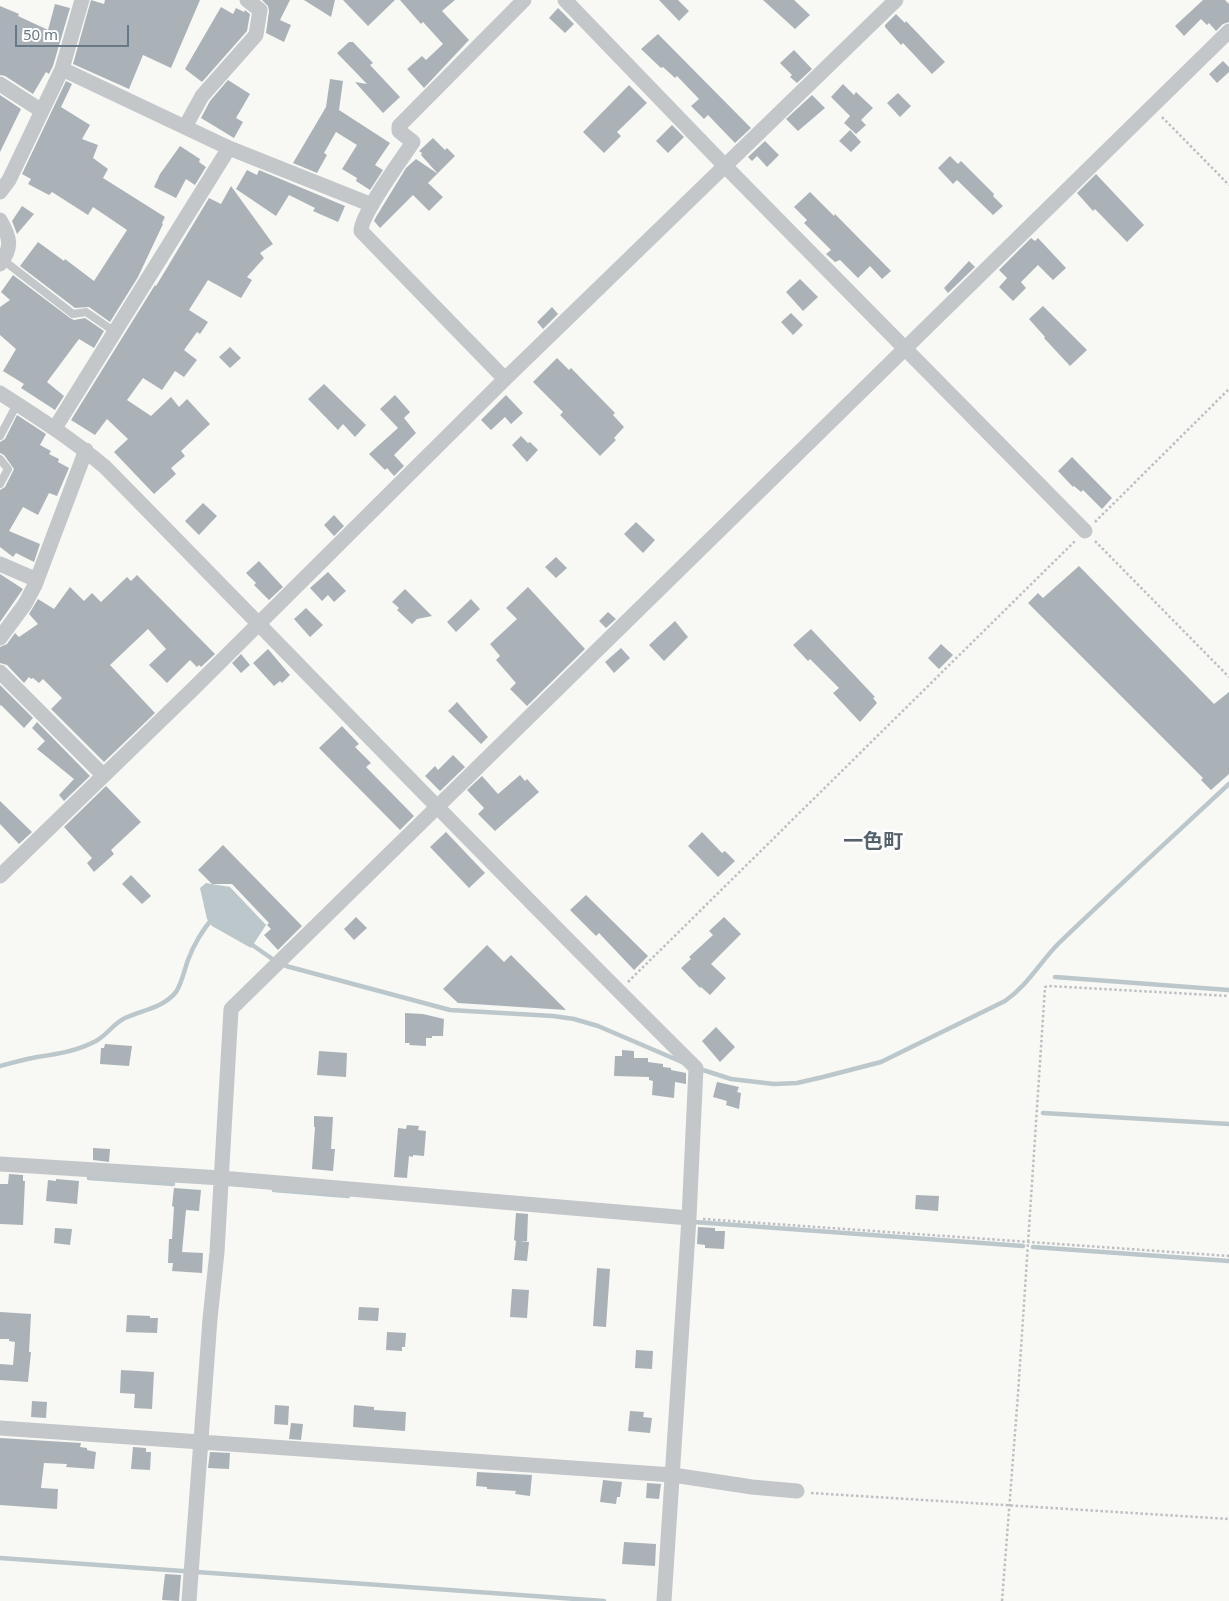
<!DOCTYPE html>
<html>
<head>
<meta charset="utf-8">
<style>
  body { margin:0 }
  #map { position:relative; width:1229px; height:1601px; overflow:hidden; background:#f8f8f5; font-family:"Noto Sans",sans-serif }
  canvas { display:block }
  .scale { position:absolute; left:15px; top:25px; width:114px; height:22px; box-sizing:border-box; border:2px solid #677886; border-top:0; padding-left:6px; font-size:15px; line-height:18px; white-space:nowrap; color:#677886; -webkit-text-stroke:4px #fff; paint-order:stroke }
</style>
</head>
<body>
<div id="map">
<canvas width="1229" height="1601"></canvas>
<div class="scale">50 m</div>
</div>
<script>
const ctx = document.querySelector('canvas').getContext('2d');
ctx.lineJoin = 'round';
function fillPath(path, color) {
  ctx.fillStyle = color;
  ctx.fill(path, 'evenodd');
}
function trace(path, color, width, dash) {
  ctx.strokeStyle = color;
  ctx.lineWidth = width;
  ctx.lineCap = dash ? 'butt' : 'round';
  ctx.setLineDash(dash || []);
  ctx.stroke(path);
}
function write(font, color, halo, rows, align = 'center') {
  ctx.font = font + ' "Noto Sans","Noto Sans JP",sans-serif';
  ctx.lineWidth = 5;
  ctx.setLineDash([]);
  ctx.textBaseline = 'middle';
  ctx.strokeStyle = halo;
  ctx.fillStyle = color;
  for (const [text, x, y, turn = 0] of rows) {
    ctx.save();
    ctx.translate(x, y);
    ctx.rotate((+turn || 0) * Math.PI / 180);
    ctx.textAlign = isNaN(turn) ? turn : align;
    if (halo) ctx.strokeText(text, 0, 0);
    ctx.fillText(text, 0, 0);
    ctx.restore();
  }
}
const water = new Path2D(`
  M206,883L230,887L266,925L251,948L212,926L207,919L200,888Z`);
const stream = new Path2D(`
  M248,942L271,958
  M286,966L450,1010L553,1016L574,1019L598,1026L682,1062
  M1055,977L1229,990
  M0,1066C12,1063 25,1059 37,1057C58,1054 77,1051 96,1041C107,1035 114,1023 125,1018C142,1010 163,1008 176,992C182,983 184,971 188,960C193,946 203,929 213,918
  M703,1070L731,1079L774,1084L797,1083L823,1077L881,1062L1005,1001C1028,985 1040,962 1059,943C1115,889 1172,837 1229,784
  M1043,1113L1229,1124
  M89,1178L173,1184
  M274,1190L348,1196
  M694,1222L1023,1246
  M1033,1247L1229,1261
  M0,1558L604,1601`);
const building = new Path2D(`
  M91,0L104,4L105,0H200L171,68L143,55L129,89L73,64Z
  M262,0H290L280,20L291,25L284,42L266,33L269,11L268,6Z
  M304,0H335L331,17Z
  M343,0H395L368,26Z
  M400,0H455L442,11L469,40L424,88L407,69L422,56L426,60L443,44L423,22L421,24Z
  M659,0H678L689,11L679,21Z
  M763,0H794L810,15L795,29Z
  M1203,0H1225L1229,4V22L1223,24L1216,31L1209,23L1207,25L1201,19L1184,36L1175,26Z
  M55,4L70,8L53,66L49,74L46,72L33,94L5,76L0,75V6L19,14L18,16L48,30Z
  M221,7L233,14L236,8L244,12L245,10L250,14L247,31L202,82L185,69Z
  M558,8L574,24L565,33L549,18Z
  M896,14L905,23L906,21L945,62L932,74L903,43L901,45L885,27V25Z
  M658,34L751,128L735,143L708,115L704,119L691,106L699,99L677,76L675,78L663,67L661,68L641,49Z
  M349,42H353L373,63L370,65L400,97L383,113L355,82L367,84L337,53Z
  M794,50L812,69L797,83L790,77L792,75L780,63Z
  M1223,61L1229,67V72L1217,83L1209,74Z
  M330,79L343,81L339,110L390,143L375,165L383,170L370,190L356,181L357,178L342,169L357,145L336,132L324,153L327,155L317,173L293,163L326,107Z
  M228,80L250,94L236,118L243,122L234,138L201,118L210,101Z
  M66,81L72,84L61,107L90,125L82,139L98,145L93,158L108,169L103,178L165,217L162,223L163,224L138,277L110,322L89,307L75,308L20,266L38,242L64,261L65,259L94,281L127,230L93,207L88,215L52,192L49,195L28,184L31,179L22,174Z
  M843,84L854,95L856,92L873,108L861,120L866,125L856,134L844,123L850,116L831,97Z
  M629,85L647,103L617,132L621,136L604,153L583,132Z
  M898,93L911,106L900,117L887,103Z
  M0,95L21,109L0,152Z
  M812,95L825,108L798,131L786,119Z
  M672,125L684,137L668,153L656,141Z
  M850,130L861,142L851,152L839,141Z
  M433,138L445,150L447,148L455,156L428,183L443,197L429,211L413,195L380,228L374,221L376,217L406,168L416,159L438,174L421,155L422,153L419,151Z
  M765,141L779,155L767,167L757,156L752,161L748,157Z
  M180,146L200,159L199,162L206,167L195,185L186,179L176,198L154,187L160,174Z
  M950,156L958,164L961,161L994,194L993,196L1003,206L993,215L957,180L953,184L938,168Z
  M247,170L257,175L259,170L345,206L339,220L338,222L313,211L315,208L289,195L276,216L236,189Z
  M1096,174L1144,225L1127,242L1095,209L1093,211L1077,193Z
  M231,186L273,244L260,253L264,258L247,277L252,280L241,298L208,280L189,310L208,322L200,334L197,332L184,350L197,360L184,377L175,371L162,390L143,378L127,400L151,416L171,397L179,407L187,399L210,424L181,451L185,456L171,468L176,474L154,494L114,452L128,439L107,419L95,435L71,420L155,285L156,286L209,198L221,204Z
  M810,192L834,216L835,214L891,271L882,279L870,266L858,278L840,260L835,262L826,254L831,250L804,223L807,220L794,207Z
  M22,206L34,214L17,234L12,221Z
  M1031,238L1035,241L1038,238L1066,268L1053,280L1038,265L1021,282L1026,288L1013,301L999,287L1007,278L999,270Z
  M969,261L975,267L948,293L944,288Z
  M13,275L70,318L74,320L85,318L104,331L94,348L79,339L47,382L64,396L55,410L21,388L24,384L3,371L16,349L0,335V307L10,300L1,292Z
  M800,279L818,297L803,311L786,292Z
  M1043,306L1087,350L1070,366L1044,338L1045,337L1029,319Z
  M552,307L558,314L543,329L537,322Z
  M791,313L803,325L793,335L781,322Z
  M230,347L241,358L230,368L219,357Z
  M557,358L569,370L571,368L615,413L613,415L624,427L614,438L616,440L600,456L560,415L563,412L533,382Z
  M324,384L366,425L355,437L343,424L338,430L308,399Z
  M395,395L410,412L404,418L416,433L394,455L404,466L394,476L387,468L385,470L369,454L398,428L380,409Z
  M506,395L523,413L511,424L505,417L491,430L481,420Z
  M17,415L46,434L40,445L51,451L49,454L59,459L58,462L69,468L57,496L49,493L38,515L23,507L9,531L40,544L34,562L16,553L13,557L0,547V490L5,487L14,469L4,455L0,453V442L5,439Z
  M521,436L528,443L530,442L538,450L527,462L512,445Z
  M1072,457L1112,498L1102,509L1083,490L1081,492L1074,486L1073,487L1058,471Z
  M203,503L217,516L199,535L185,521Z
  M334,515L344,526L334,536L324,525Z
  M636,522L655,540L643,553L624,534Z
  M556,557L567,568L556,578L545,567Z
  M259,561L283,587L269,600L254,585L256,583L246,573Z
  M1079,566L1214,704L1229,692V774L1211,790L1201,780L1203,778L1028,603L1038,593L1043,598Z
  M328,572L346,591L334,602L328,595L322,601L310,588Z
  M0,574L23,589L0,622Z
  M137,575L215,654L201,667L199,665L197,667L190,660L167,683L149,665L166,649L148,629L110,665L155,713L104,762L51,709L62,698L43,679L39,683L33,678L31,679L29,677L24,683L7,665L0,663V647L7,644L15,633L19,637L38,624L29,614L38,599L54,609L70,587L84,601L92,593L101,602L127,577L131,581Z
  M528,587L585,649L527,706L510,689L516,683L496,660L500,656L490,644L517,619L506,608Z
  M405,589L432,616L417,619L412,624L397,610L399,608L392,602Z
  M471,599L480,609L456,632L447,622Z
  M306,608L323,625L310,637L294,619Z
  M608,612L616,619L606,628L599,621Z
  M675,621L688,637L664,661L649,645Z
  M811,629L875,697L873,698L877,703L860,722L833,693L839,688L810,659L808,661L793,645Z
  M941,644L953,655L939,669L928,658Z
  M621,648L630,658L614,673L605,662Z
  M268,649L290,675L282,683L280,681L274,686L253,663Z
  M241,654L250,665L241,673L232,663Z
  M0,685L33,718L24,728L1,705L0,706Z
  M457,702L488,737L481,744L448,711Z
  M37,722L90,776L64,801L59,795L74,779L37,749L45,741L32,728Z
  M342,726L359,744L355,747L371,763L366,767L414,816L400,830L319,748Z
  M453,755L465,767L440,791L425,776L435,766L438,770Z
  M520,775L525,781L527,779L539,792L495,831L478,814L484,808L467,790L482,776L498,794Z
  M106,786L141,822L111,850L114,854L94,872L87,863L92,858L64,827Z
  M0,801L32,832L19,844L0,824Z
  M446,832L485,873L469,888L430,847Z
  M702,832L722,853L725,851L735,861L718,877L688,846Z
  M223,845L302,926L278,950L264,935L271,929L267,925L269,923L232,884H212L198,870Z
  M131,875L151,896L142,904L122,884Z
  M586,895L648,956L634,970L599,933L596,936L570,910Z
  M356,917L367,928L354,940L344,929Z
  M724,917L741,934L711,964L726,978L710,995L701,987L700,988L681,968L691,959L689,957L713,935L709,931Z
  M487,945L504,962L511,955L566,1010L458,1003L443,989Z
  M405,1013L423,1014L444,1019L443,1036H432V1038H426V1046L409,1045L410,1043H405Z
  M716,1027L735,1047L720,1062L702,1041Z
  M105,1044L132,1046L129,1066L100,1064L101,1048H104Z
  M622,1050L634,1051V1058H648V1062L663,1064V1067L671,1068V1070L686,1073V1084L675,1082L674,1098L652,1095L653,1081L649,1080V1077L614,1076L615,1056H622Z
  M319,1051L347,1053L346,1077L317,1075Z
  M717,1082L739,1087L737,1092L741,1093L739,1109L726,1105L727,1101L713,1097Z
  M314,1116L333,1117L331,1149H335L333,1171L312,1169L315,1127H314Z
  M407,1125L419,1126L418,1130L426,1131L424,1156L413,1155V1157L409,1156L407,1178L394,1177L398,1128L406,1129Z
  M93,1148L110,1149L109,1162L93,1160Z
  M9,1174L23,1175V1181H25L23,1225L0,1224V1184H8Z
  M56,1179L79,1181L77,1204L46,1201L48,1180L56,1181Z
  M174,1188L201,1190L199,1211L186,1210L182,1252L203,1253L202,1273L172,1271L173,1263H168L169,1239H172L174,1207L172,1206Z
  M916,1195L939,1196L938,1211L915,1209Z
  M516,1213L528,1214L527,1241H520L529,1242L527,1261L514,1260L516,1241L514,1240Z
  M698,1227L715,1228V1231H725L724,1249L705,1248V1245L697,1244Z
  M55,1228L72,1229L70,1245L54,1243Z
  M597,1268L610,1269L606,1327L593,1326Z
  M512,1289L529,1290L527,1318L510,1317Z
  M359,1307L379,1308L378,1321L358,1320Z
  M0,1312L31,1314L29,1352H31L28,1382L0,1380V1364L13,1365L15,1342L9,1341V1339H0Z
  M127,1315L150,1316V1318H158L157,1333L126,1332Z
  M387,1332L406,1333L405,1347H402V1351L386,1350Z
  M636,1350L653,1351L652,1369L635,1368Z
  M121,1370L154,1372L152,1409L134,1408L135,1394L120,1393Z
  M32,1401L47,1402L46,1418L31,1417Z
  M275,1405L289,1406L288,1425L274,1424Z
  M354,1405L374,1407V1410L406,1412L405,1431L353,1427Z
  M630,1411L644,1412L643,1417L652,1418L650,1433L628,1431Z
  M291,1423L303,1424L301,1440L289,1439Z
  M0,1438L81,1443L80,1447L87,1448V1450L96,1452L94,1469L66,1467L67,1464L44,1463L41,1488L58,1489L57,1509L0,1505Z
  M133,1447L146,1448V1452H151L150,1470L131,1469Z
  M210,1452L230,1453L229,1469L208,1468Z
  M477,1472L532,1475L530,1496L515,1494L516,1491L487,1489V1487L476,1486Z
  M603,1480L622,1482L620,1497H617L616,1504L600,1502Z
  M647,1483L661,1484L659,1499L646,1498Z
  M624,1542L656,1544L655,1566L622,1564Z
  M165,1574L181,1575L179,1601L162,1600Z`);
const path = new Path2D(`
  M1162,117L1229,185
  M1095,522L1229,389
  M1095,541L1229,677
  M628,982L1075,541
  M703,1219L1229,1256
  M811,1493L1229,1519
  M1002,1601L1018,1394L1045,987L1049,986L1229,996`);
const lane = new Path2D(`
  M3,260L73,314L86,312L115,332
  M0,436L17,404
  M0,459L8,469L0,484`);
const street = new Path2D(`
  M565,0L725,166L1085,531
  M62,69L229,148L372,205
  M0,84L42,111
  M185,127L202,96L256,35L260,10L247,0
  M0,192L9,180L62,69L82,0
  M0,220C10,237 13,247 0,264
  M505,379L361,231C361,214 402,159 413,142L399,131V126L524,0
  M0,393C36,416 72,439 105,467C302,667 496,870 696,1068L689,1218L664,1601
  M55,428L229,148
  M0,564L37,580
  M0,638L25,604L35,585L86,450
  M0,672L103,775
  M0,876L194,688L505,379L896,0
  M0,1164L221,1178L689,1218
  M0,1428L673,1475L752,1487L797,1491
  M189,1601L210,1319L217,1252L231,1009L1229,31`);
const quarterNames = [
  ["一色町",873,842]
];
fillPath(water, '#bbc7cb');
trace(stream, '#bbc7cb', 4.5);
fillPath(building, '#aab2b8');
trace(path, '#bdbfc2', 2.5, [2.5, 2.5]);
trace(lane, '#c3c7ca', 8);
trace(street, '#c3c7ca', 15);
write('bold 20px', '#55616b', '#fff', quarterNames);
</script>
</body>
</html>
